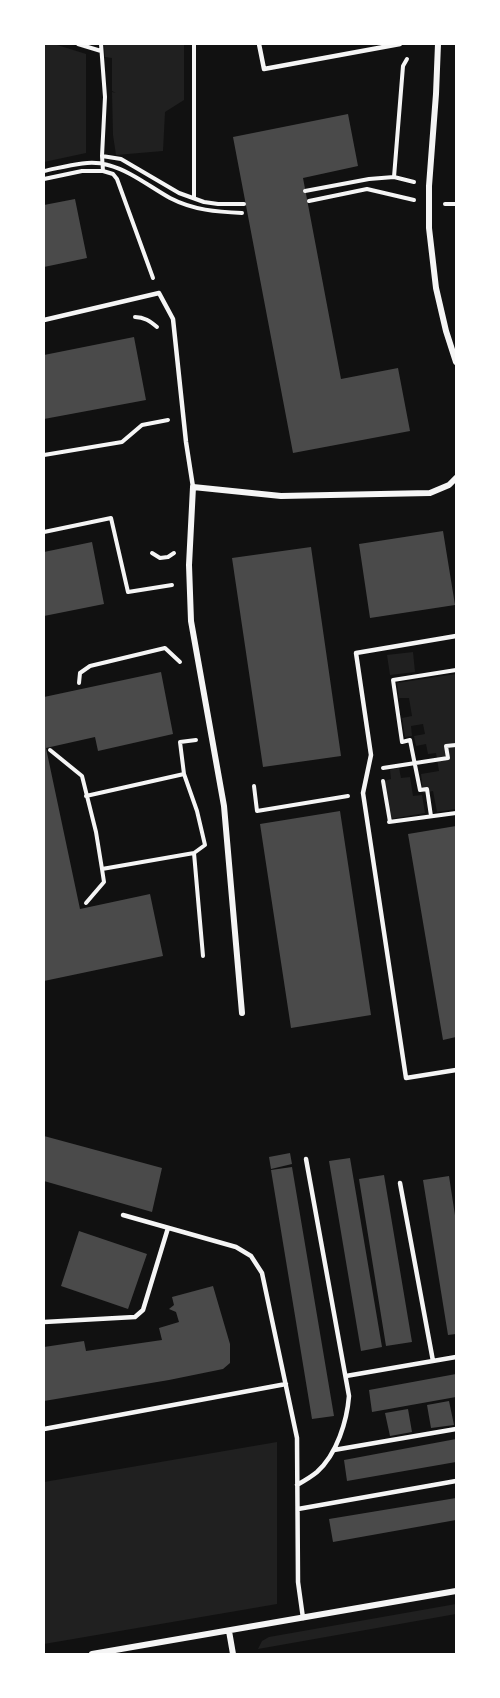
<!DOCTYPE html>
<html>
<head>
<meta charset="utf-8">
<style>
  body { margin:0 }
  #map { position:relative; width:500px; height:1698px; overflow:hidden; background:#111; font-family:Barlow,sans-serif }
  canvas { display:block }
  .frame { position:absolute; inset:0; border:45px solid #fff; pointer-events:none }
</style>
</head>
<body>
<div id="map">
<canvas width="500" height="1698"></canvas>
<div class="frame"></div>
</div>
<script>
const ctx = document.querySelector('canvas').getContext('2d');
ctx.lineJoin = 'round';
function fillPath(path, color) {
  ctx.fillStyle = color;
  ctx.fill(path, 'evenodd');
}
function trace(path, color, width, dash) {
  ctx.strokeStyle = color;
  ctx.lineWidth = width;
  ctx.lineCap = dash ? 'butt' : 'round';
  ctx.setLineDash(dash || []);
  ctx.stroke(path);
}
const green = new Path2D(`
  M44,44H54L86,54V153L44,162Z
  M104,44H184V100L165,112L163,151L116,155L113,135L112,92L116,93L112,91V58L105,57Z
  M413,652L415,672L390,675L387,655Z
  M456,674V740H455L456,749V809L437,812L433,791L423,793L421,774L439,771L436,753L428,754L426,744L416,746L414,736L425,734L423,724L411,726L412,736L405,737L402,718L412,716L409,698H399L397,683Z
  M399,768L401,778L410,777L413,796L422,795L425,813L390,819L384,781L391,779L390,770Z
  M277,1442V1604L44,1644V1482Z
  M456,1604V1614L258,1649L262,1641L269,1637Z`);
const building = new Path2D(`
  M348,114L358,166L303,178L341,379L398,368L410,431L293,453L233,137Z
  M75,199L87,258L44,267V205Z
  M134,337L146,400L44,419V355Z
  M443,531L455,605L370,618L359,544Z
  M92,542L104,604L44,616V552Z
  M311,547L341,756L263,767L232,558Z
  M161,672L173,734L98,751L95,737L46,748L80,909L150,894L163,956L44,981V697Z
  M340,811L371,1015L291,1028L260,824Z
  M456,826V1037L443,1040L408,834Z
  M44,1136L162,1168L152,1212L44,1181Z
  M290,1153L292,1164L271,1169L269,1157Z
  M350,1158L382,1347L361,1351L329,1161Z
  M292,1167L334,1416L312,1419L271,1170Z
  M384,1175L412,1342L386,1346L359,1179Z
  M449,1176L456,1222V1334L448,1335L423,1180Z
  M79,1231L147,1254L128,1309L61,1286Z
  M213,1286L230,1344V1363L223,1369L169,1380L44,1401V1347L84,1341L86,1351L162,1340L159,1328L179,1322L176,1312L169,1309L174,1305L172,1297Z
  M456,1374V1397L372,1412L369,1390Z
  M449,1401L454,1425L431,1428L427,1405Z
  M408,1409L412,1432L390,1436L385,1413Z
  M456,1439V1462L347,1481L344,1460Z
  M456,1498V1520L333,1542L329,1519Z`);
const path = new Path2D(`
  M78,44L101,51
  M101,44L105,97L102,156
  M194,44V198
  M44,171C64,167 88,159 108,165C131,171 150,187 170,198C193,210 217,212 242,213
  M103,171L113,174L117,179L153,278
  M394,177L403,66L407,59
  M44,179L82,171H103L102,156L121,159L179,193L204,202L218,204H244
  M305,191L369,179L394,177L414,182
  M309,201L367,189L414,200
  M445,204H456
  M135,317C144,317 150,321 157,327
  M44,455L122,442L142,425L168,420
  M44,532L111,518L128,592L172,585
  M152,553L160,558L168,557L174,553
  M79,683L80,673L90,666L165,648L180,662
  M196,740L180,742L184,774L197,811L205,845L194,853L203,956
  M50,750L82,776L96,832L102,869
  M383,768L448,758L446,746L456,745
  M383,781L390,822
  M254,786L257,811L348,796
  M86,796L184,774
  M431,816L427,789L420,790L410,740L402,742L393,680L456,670
  M389,822L456,813
  M86,903L104,882L102,869L194,853`);
const service = new Path2D(`
  M259,44L264,69L400,44
  M44,320L159,293L173,319L186,442L193,487
  M456,636L356,653L371,755L363,793L406,1078L456,1070
  M400,1183L433,1361
  M123,1215L236,1247L251,1256L262,1273L297,1438L298,1582L303,1618
  M44,1322L135,1317L143,1310L168,1228
  M346,1376L456,1357
  M44,1429L286,1384
  M334,1450L456,1429
  M297,1485C304,1481 311,1477 317,1472C337,1454 347,1421 349,1396L306,1159
  M298,1509L456,1481`);
const minor = new Path2D(`
  M438,44L436,94L429,186V228L436,288L446,331L456,362
  M242,1013L224,806L191,621L189,565L193,487L281,496L430,493L449,485L456,478
  M229,1631L233,1654
  M92,1654L456,1591`);
fillPath(green, '#202020');
fillPath(building, '#4a4a4a');
trace(path, '#f5f5f5', 4);
trace(service, '#f5f5f5', 4.5);
trace(minor, '#f5f5f5', 6);
</script>
</body>
</html>
